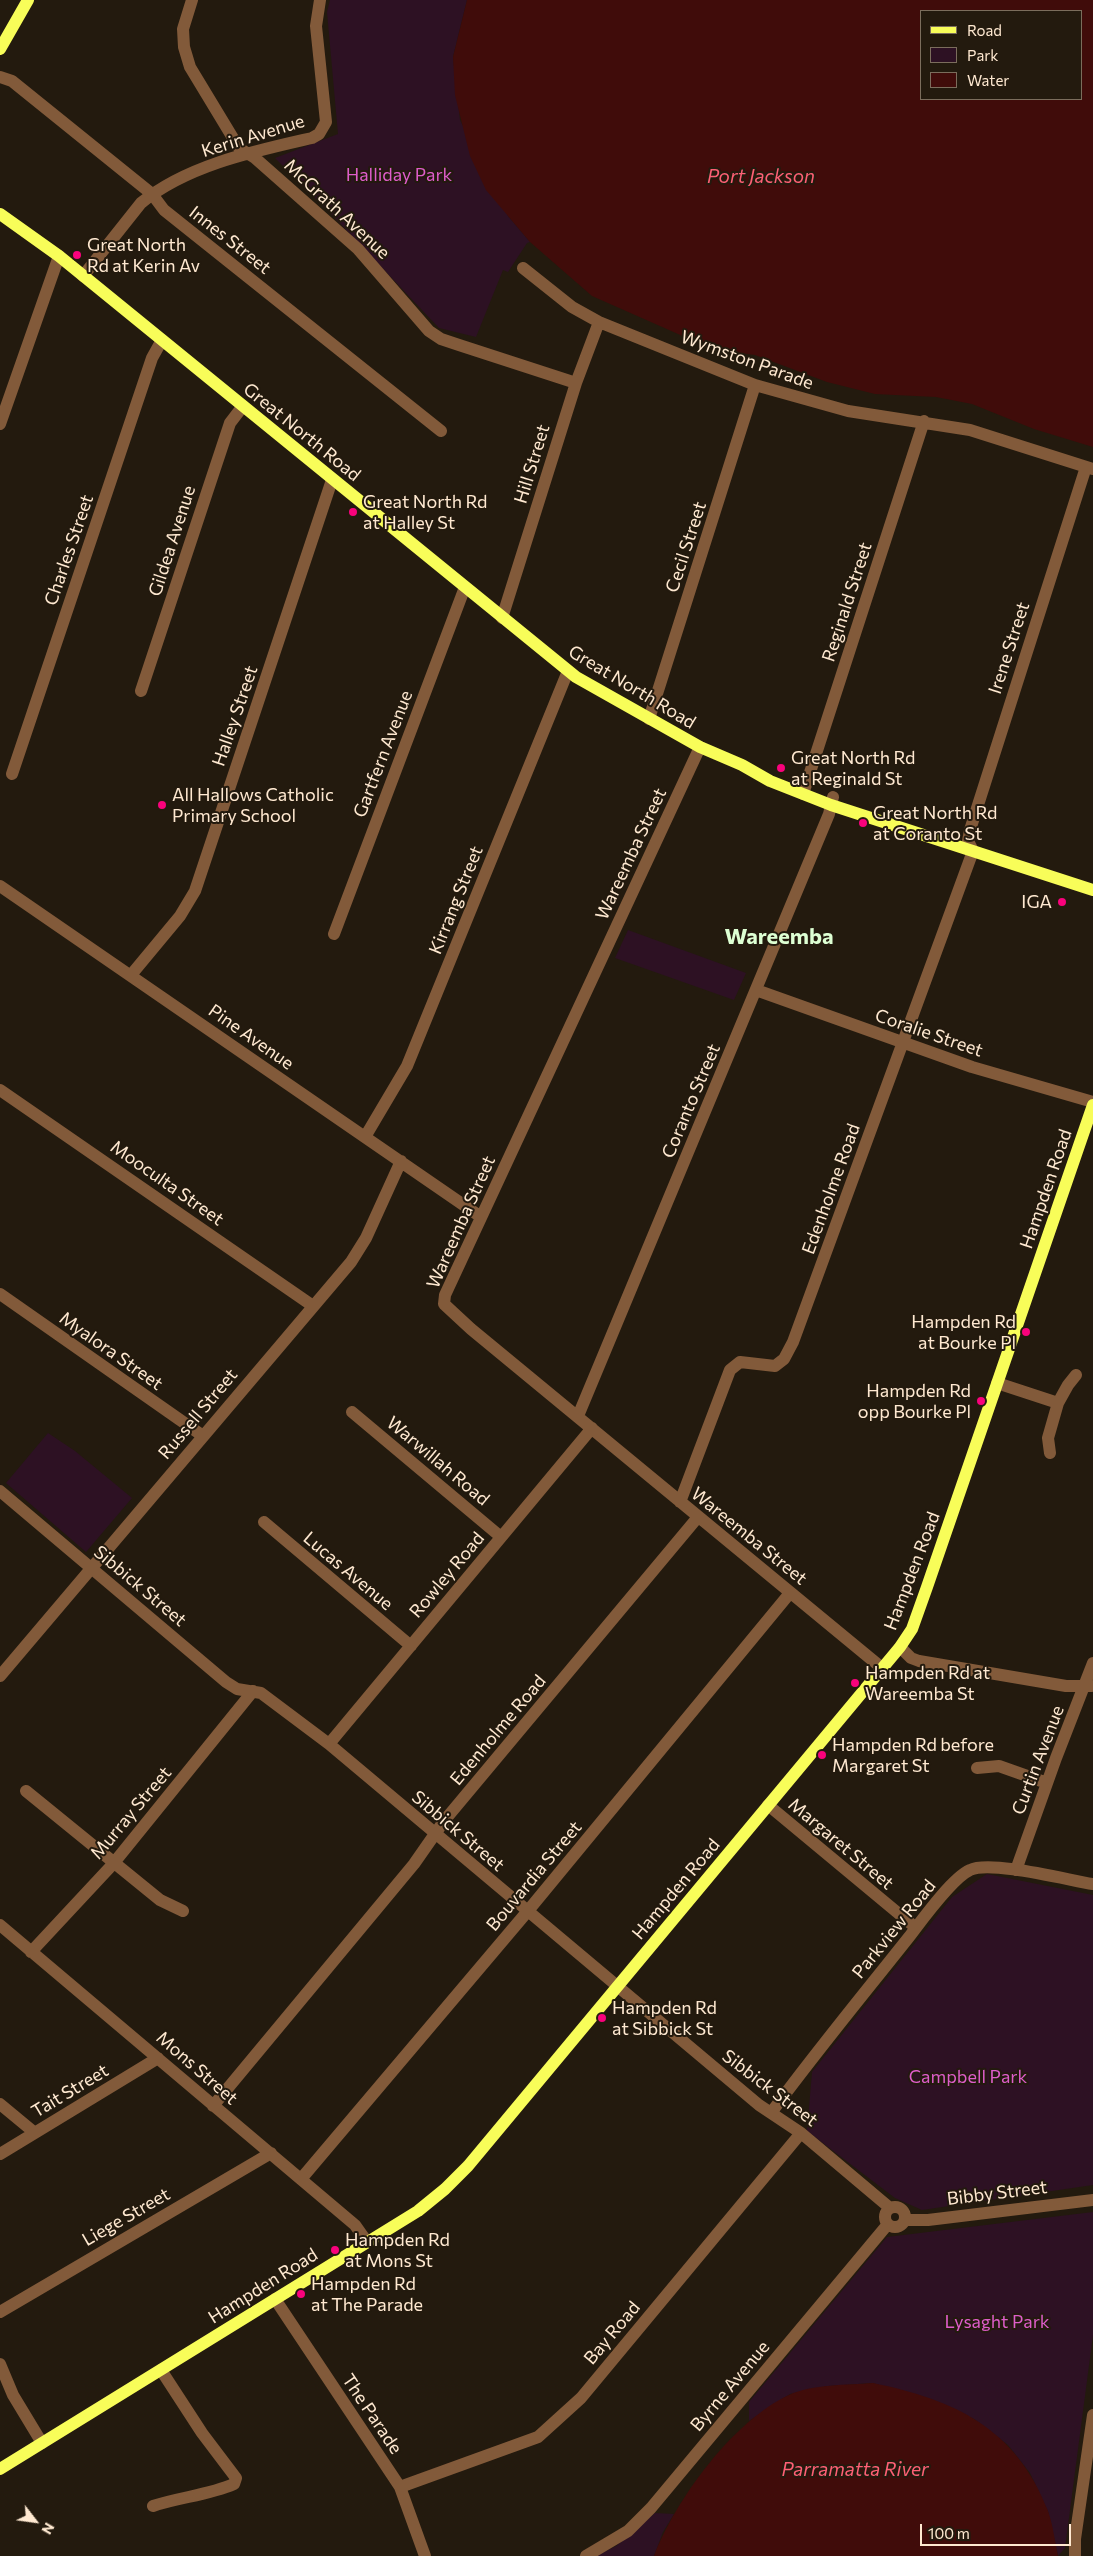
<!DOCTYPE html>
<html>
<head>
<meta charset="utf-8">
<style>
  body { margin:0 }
  #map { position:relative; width:1093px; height:2556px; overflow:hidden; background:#231a0e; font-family:Commissioner,sans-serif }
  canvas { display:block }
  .legend { position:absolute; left:920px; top:10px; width:162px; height:90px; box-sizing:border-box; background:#231a0e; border:1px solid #7b6d5c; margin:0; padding:6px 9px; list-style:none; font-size:15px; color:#ffe9d1 }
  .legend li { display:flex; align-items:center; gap:10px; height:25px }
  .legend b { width:25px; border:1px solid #7b6d5c }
  .north { position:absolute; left:10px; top:2496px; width:50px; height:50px; -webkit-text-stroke:4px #231a0e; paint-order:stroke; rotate:120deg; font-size:14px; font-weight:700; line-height:20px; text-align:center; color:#ffe9d1 }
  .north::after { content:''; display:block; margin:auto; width:18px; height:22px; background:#ffe9d1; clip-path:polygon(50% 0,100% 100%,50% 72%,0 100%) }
  .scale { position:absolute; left:920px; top:2524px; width:151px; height:22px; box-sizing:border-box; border:2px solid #ffe9d1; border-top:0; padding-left:6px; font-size:15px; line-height:18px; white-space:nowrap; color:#ffe9d1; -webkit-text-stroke:4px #231a0e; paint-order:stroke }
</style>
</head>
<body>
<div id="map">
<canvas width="1093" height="2556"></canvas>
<ul class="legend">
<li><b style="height:6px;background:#f8fd59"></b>Road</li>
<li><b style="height:14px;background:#2d1123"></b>Park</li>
<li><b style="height:14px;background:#400c0a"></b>Water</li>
</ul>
<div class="north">N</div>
<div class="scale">100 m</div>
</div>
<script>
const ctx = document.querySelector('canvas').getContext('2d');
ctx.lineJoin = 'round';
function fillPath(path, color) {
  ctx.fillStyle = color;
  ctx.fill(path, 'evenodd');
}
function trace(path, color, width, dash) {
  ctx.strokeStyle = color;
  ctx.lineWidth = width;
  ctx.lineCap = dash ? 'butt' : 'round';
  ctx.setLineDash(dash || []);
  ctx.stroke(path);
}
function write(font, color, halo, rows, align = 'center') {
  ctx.font = font + ' Commissioner,sans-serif';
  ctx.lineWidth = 4;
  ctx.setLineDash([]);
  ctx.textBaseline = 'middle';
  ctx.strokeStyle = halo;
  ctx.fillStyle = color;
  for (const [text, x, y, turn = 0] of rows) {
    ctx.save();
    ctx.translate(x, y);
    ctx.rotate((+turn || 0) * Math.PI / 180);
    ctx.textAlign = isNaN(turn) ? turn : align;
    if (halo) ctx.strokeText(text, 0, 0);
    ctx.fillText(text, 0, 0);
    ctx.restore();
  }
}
const green = new Path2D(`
  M330,0H467L453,57L460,120L508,216L530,242L527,243L508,272L503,270L476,337L439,328L336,219L275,158L338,134L327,12Z
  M628,930L746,973L734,1000L615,958Z
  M48,1433L75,1451L132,1498L86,1552L6,1483Z
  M987,1874L1093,1895V2185L922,2210L895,2198L807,2131L812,2072L952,1897Z
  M1093,2212V2335L1065,2548L1058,2556L1048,2512L1030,2473L1008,2445L974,2419L873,2383L829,2386L790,2394L749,2421V2402L887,2237Z
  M655,2513L674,2514L663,2532L654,2556H596L616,2546Z`);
const water = new Path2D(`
  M467,0H1093V447L1034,429L972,404L936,397L875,394L827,382L755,355L712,349L592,296L530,242L486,190L470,156L455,95L453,57ZM922,11H1082V99H922Z
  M873,2383C955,2400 1016,2428 1048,2511C1053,2525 1055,2542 1058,2556H654C676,2499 733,2421 789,2395C812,2384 848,2385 873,2383Z`);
const minor = new Path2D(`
  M192,0L183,29L184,47L190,67L239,148L255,158L358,249L429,331L441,339L459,345L576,383
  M0,77L12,81L152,194L164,210L441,431
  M523,268L572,307L599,322L755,385L848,411L970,430L1093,469
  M83,276L141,203C187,165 255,151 312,138L319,134L326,122L316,26L320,0
  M0,424L59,256
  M502,618L576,383L599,322
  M141,691L230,423L243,406
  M649,719L755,385
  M700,747L445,1295L444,1304L471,1329L882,1668
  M12,774L152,358L162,340
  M803,794L924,421
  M0,886L481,1217
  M334,934L465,587
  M131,975L180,916L195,891L332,480
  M756,990L972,1067L1093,1102
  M0,1090L313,1306
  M365,1137L407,1066L568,671
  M0,1294L203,1436
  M997,1383L1058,1403L1048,1438L1050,1453
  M1058,1403L1068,1385L1076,1375
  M352,1412L501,1537
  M578,1416L829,814L833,797
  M0,1491L226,1682L237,1689L261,1693L329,1744L759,2105L801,2133L890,2208
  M680,1502L730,1370L740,1362L775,1366L784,1359L793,1342L973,851L968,841L970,830L1086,467
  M264,1522L411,1646
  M900,1647L911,1658L919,1661L1066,1686H1091
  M0,1676L351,1262L366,1238L401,1161
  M329,1744L592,1428
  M977,1768L999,1766L1047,1783
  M26,1791L160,1900L183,1911
  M768,1805L916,1928
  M1016,1870L1056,1758L1093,1663
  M0,1925L355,2225L367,2242
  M31,1952L113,1864L253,1691
  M0,2104L35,2133
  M213,2106L414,1864L444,1821L698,1517
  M771,2113C815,2053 863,1995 909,1937C922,1920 952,1878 970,1870C990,1860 1068,1880 1093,1884
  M0,2154L158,2058
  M301,2179L527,1912L790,1593
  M885 2217a10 10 0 1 1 20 0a10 10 0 1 1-20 0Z
  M905,2220H928L1093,2200
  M275,2299L400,2487L425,2556
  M0,2312L271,2153
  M0,2364L13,2395L42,2443
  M400,2487L538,2437L581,2398L801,2133
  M153,2506C180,2497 209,2495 234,2484L236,2478L202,2433L161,2370
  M586,2556L628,2531L651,2508L888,2224
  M1075,2556V2539L1093,2415`);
const major = new Path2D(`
  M0,49L28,0
  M0,214L59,256L576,677L700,747L742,765L770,781L831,805L1093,890
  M0,2469L418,2211L445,2189L468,2166L900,1647L912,1629L927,1587L1093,1105`);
const markers = [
  [77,255,5,"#f9027c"],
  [353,512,5,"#f9027c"],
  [781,768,5,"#f9027c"],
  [162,805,5,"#f9027c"],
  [863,823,5,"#f9027c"],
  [1062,902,5,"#f9027c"],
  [1026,1332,5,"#f9027c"],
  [981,1401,5,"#f9027c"],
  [855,1683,5,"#f9027c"],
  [822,1755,5,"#f9027c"],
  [602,2018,5,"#f9027c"],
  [335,2250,5,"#f9027c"],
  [301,2294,5,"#f9027c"]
];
const streetNames = [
  ["Kerin Avenue",253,136,-17],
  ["McGrath Avenue",337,209,43],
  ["Innes Street",230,240,38],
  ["Wymston Parade",747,360,20],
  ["Great North Road",302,432,39],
  ["Hill Street",532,464,-73],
  ["Gildea Avenue",172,541,-72],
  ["Cecil Street",686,547,-72],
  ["Charles Street",69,550,-71],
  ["Reginald Street",847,602,-72],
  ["Irene Street",1009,648,-72],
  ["Great North Road",632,687,31],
  ["Halley Street",235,716,-71],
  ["Gartfern Avenue",383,754,-69],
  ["Wareemba Street",631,854,-65],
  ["Kirrang Street",456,900,-68],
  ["Coralie Street",929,1033,19],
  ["Pine Avenue",251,1037,35],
  ["Coranto Street",691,1101,-67],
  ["Mooculta Street",167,1183,35],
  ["Edenholme Road",831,1189,-70],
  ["Hampden Road",1046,1189,-71],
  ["Wareemba Street",461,1222,-66],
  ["Myalora Street",111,1351,35],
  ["Russell Street",198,1414,-50],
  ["Warwillah Road",438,1461,40],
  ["Wareemba Street",749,1536,39],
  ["Lucas Avenue",348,1571,40],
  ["Hampden Road",912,1571,-69],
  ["Rowley Road",447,1575,-50],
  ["Sibbick Street",140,1586,40],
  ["Edenholme Road",498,1730,-50],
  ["Curtin Avenue",1038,1760,-69],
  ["Murray Street",131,1813,-50],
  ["Sibbick Street",458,1831,40],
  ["Margaret Street",841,1844,40],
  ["Bouvardia Street",534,1876,-50],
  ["Hampden Road",676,1889,-50],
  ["Parkview Road",894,1929,-51],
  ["Mons Street",197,2068,41],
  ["Sibbick Street",770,2088,37],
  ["Tait Street",70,2091,-31],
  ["Bibby Street",997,2193,-7],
  ["Liege Street",126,2217,-30],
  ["Hampden Road",263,2286,-32],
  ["Bay Road",612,2333,-50],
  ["Byrne Avenue",730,2386,-50],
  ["The Parade",372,2414,56]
];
const parkNames = [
  ["Halliday Park",399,175],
  ["Campbell Park",968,2077],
  ["Lysaght Park",997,2322]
];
const poiNames = [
  ["Great North",87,245],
  ["Rd at Kerin Av",87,266],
  ["Great North Rd",363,502],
  ["at Halley St",363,523],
  ["Great North Rd",791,758],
  ["at Reginald St",791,779],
  ["All Hallows Catholic",172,795],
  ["Primary School",172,816],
  ["Great North Rd",873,813],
  ["at Coranto St",873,834],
  ["IGA",1052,902,"right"],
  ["Hampden Rd",1016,1322,"right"],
  ["at Bourke Pl",1016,1343,"right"],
  ["Hampden Rd",971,1391,"right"],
  ["opp Bourke Pl",971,1412,"right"],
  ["Hampden Rd at",865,1673],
  ["Wareemba St",865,1694],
  ["Hampden Rd before",832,1745],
  ["Margaret St",832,1766],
  ["Hampden Rd",612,2008],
  ["at Sibbick St",612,2029],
  ["Hampden Rd",345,2240],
  ["at Mons St",345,2261],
  ["Hampden Rd",311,2284],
  ["at The Parade",311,2305]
];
const waterNames = [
  ["Port Jackson",761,177],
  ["Parramatta River",855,2470]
];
const districtNames = [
  ["Wareemba",779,937]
];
fillPath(green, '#2d1123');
fillPath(water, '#400c0a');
trace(minor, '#825a3a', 12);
trace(major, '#f8fd59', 12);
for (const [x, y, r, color] of markers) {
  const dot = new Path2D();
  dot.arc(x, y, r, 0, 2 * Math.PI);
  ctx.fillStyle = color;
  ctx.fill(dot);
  trace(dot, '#231a0e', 2);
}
write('18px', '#ffe9d1', '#231a0e', streetNames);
write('18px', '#de5dca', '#231a0e', parkNames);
write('18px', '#ffe9d1', '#231a0e', poiNames, 'left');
write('italic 19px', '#fd6075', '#231a0e', waterNames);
write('bold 22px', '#ddffd3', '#231a0e', districtNames);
</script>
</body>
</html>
